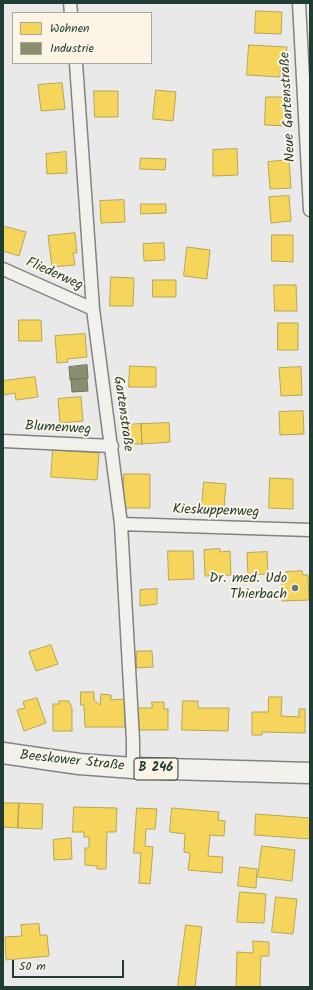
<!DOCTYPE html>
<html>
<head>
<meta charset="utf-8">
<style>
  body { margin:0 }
  #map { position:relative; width:313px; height:990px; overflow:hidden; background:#e9e9ea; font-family:Kalam,sans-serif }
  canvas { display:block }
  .frame { position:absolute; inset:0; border:4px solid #1f3d34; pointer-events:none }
  .legend { position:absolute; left:12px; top:12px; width:140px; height:52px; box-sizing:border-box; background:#fcf5e5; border:1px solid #a4ab9e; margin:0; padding:5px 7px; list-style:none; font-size:12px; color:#1f3d34 }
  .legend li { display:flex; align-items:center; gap:8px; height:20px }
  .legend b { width:20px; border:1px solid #a4ab9e }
  .scale { position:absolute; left:12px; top:960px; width:112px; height:18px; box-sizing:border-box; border:2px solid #1f3d34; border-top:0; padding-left:5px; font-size:12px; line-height:14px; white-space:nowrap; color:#1f3d34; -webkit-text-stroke:3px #fcf5e5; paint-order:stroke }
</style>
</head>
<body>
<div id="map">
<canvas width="313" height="990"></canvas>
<div class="frame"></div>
<ul class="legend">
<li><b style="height:11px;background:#f6d55c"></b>Wohnen</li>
<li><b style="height:11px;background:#8c8c6e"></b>Industrie</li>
</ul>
<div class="scale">50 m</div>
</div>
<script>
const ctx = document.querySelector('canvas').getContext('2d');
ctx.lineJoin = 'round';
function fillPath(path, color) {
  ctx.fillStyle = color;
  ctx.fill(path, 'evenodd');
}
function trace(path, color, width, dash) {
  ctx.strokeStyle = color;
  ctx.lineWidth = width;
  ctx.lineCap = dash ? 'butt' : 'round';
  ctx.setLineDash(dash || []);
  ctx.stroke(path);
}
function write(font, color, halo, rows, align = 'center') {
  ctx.font = font + ' Kalam,sans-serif';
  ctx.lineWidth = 4;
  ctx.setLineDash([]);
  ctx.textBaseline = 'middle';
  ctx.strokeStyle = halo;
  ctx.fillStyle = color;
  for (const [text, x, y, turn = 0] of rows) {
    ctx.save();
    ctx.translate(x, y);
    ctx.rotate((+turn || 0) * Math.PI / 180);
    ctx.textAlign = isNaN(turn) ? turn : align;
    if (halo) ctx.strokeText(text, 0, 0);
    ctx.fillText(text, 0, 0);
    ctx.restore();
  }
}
const homes = new Path2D(`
  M256,11L282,12L281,34L255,33Z
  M249,45L287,47L286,60L281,59L280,77L247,75Z
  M62,83L65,109L41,111L38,85Z
  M156,90L176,92L173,121L153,119Z
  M94,91H118V117H95Z
  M266,97H288L287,126L265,125Z
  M237,149L238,175L213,176V150Z
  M66,152L67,173L47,174L46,154Z
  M141,158L166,159L165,170L140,169Z
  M289,160L291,188L270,189L268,162Z
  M289,196L291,221L271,223L269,197Z
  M124,200L125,222L101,223L100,201Z
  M141,204H166V213L141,214Z
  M3,226L26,232L19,256L3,251Z
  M75,233L77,253H73L75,265L52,267L48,236Z
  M272,235H293V262L272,261Z
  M164,243L165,260L144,261L143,244Z
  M187,247L210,250L207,279L184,276Z
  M111,277L134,278L133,306H110Z
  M153,280H176V297H153Z
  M274,285H296L297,311H275Z
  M19,320H41L42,341H19Z
  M278,323H298V350H278Z
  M85,334L87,357L67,359L68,362L57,363L55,336Z
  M130,366L156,367V387H129Z
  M301,367L302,395L281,396L279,368Z
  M35,377L38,397L16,400L15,393L3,395V381Z
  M81,397L83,421L60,423L58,399Z
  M303,411L304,434L280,435L279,412Z
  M169,423L170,442L142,444L141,424Z
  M141,424L142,444H126L125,425Z
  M53,450L99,453L97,480L51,477Z
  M124,474H150V508H124Z
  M270,478L293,479V509L269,508Z
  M204,482L226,484L224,508L202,506Z
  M220,549V552L230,551L231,575L205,576L204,550Z
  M168,551H193L194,579L169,580Z
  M267,552L268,574L248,575L247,553Z
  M302,571L303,575H308L309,600L282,601L281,575H286V572Z
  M157,589V604L140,606V590Z
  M51,645L58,664L36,671L29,652Z
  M137,651H152L153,667L137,668Z
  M81,692H94V700L100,705L101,694L111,695V700L125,699V727H85L84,705H81Z
  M269,697H282L281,716L299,717V709H305V733L262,732V735H252V712H268Z
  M37,698L46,723L24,731L17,710L25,708L23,702Z
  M59,701H69L72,708V731H53V704H59Z
  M183,701H198V708H229L228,731L182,730Z
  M152,702H164V709H168V730H137V708H152Z
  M3,803H19L18,828L3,827Z
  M19,803L43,804L42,829L18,828Z
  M74,807L117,808L116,832H107L106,869H97V866L85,865V848H89V837H84V832H73Z
  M137,808L157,809L155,829H146L145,846L153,847L150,884L139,883L141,853H134Z
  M172,808L219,812L218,820L225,821L224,836L210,835L208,856L223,857L222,873L188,870L190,853L184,852L185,834L170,832Z
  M256,814L310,818V839L255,835Z
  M71,838L72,859L54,860L53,840Z
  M262,846L295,850L292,881L258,877Z
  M240,867L257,869L256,888L238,886Z
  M240,892L266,894L264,923L237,922Z
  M276,897L297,899L293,934L272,932Z
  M39,924L40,935H47L49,956L6,960L5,937L22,936L21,925Z
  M186,925L202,927L195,987H178Z
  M253,941L269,942V956H261L260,987H236L237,952L253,953Z`);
const industry = new Path2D(`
  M87,365L88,378L70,380L69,367Z
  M87,379L88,391L72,392L71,380Z`);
const street = new Path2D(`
  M70,3L71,13
  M299,3L310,210
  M76,63L93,309L121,524L133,740V768
  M3,269L93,309
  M3,441L112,446
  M121,524L310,530`);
const primary = new Path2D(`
  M3,753L79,764L133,768L310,773`);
const markers = [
  [295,588,4,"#667974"]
];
const shields = [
  [156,769,44]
];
const shieldNames = [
  ["B 246",156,769]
];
const streetNames = [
  ["Neue Gartenstraße",289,107,-93],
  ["Fliederweg",54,275,24],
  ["Gartenstraße",122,414,82],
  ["Blumenweg",58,429,3],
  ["Kieskuppenweg",216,512,2],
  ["Beeskower Straße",72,762,6]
];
const poiNames = [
  ["Dr. med. Udo",287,580],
  ["Thierbach",287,596]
];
fillPath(homes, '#f6d55c');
trace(homes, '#b6a750', 1);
fillPath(industry, '#8c8c6e');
trace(industry, '#6b745d', 1);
trace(street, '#7f8584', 15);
trace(primary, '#7f8584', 23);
trace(street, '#f3f1ec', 12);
trace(primary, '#f3f1ec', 20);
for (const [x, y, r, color] of markers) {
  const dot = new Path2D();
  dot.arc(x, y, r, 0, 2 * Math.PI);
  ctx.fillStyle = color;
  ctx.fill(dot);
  trace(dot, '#fcf5e5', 1.5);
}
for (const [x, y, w] of shields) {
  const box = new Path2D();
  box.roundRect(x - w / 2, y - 11, w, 22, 3);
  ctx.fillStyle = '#fcf5e5';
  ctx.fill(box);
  trace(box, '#1f3d34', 1);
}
write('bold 13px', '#1f3d34', null, shieldNames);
write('14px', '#1f3d34', '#fcf5e5', streetNames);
write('14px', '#1f3d34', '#fcf5e5', poiNames, 'right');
</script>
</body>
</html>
